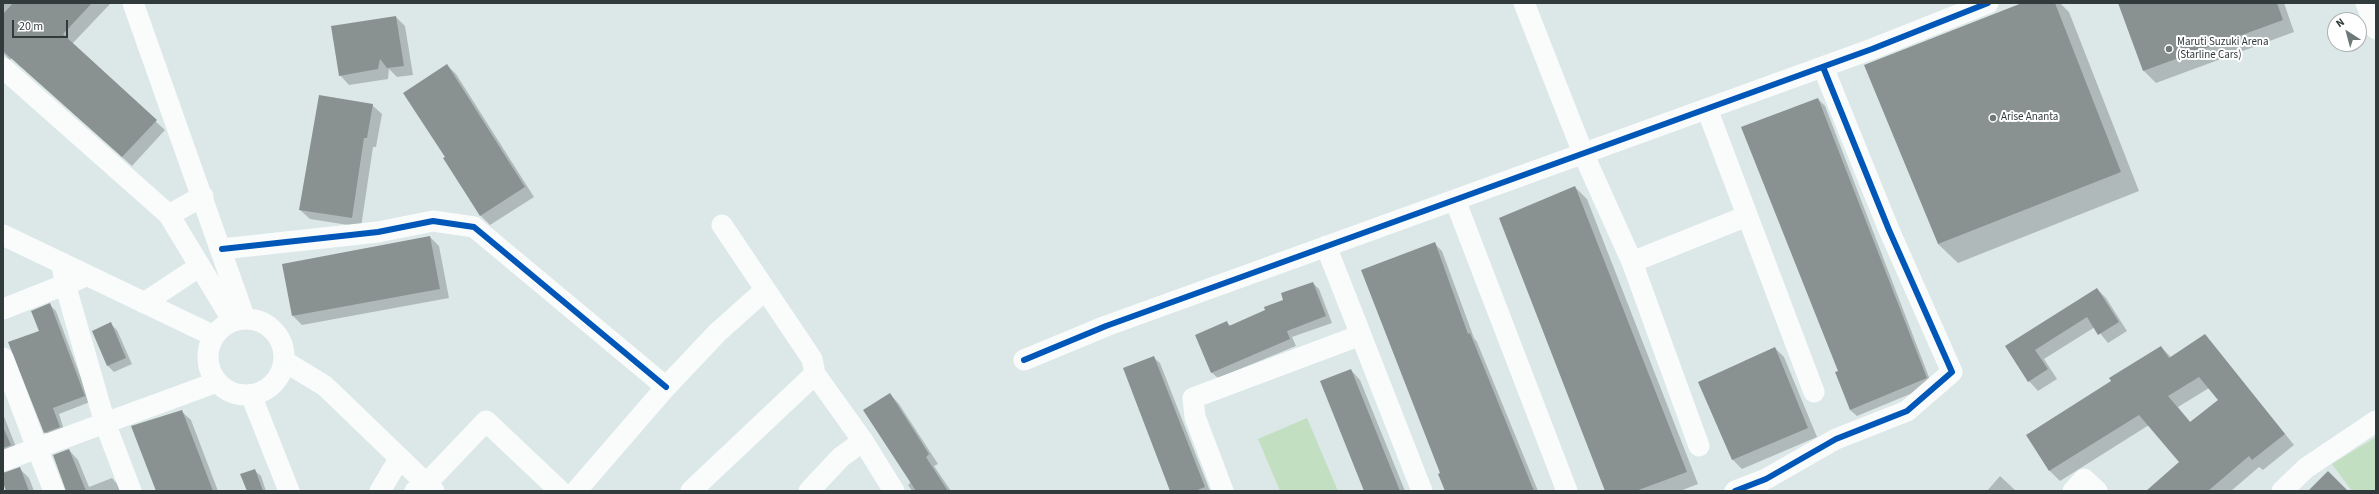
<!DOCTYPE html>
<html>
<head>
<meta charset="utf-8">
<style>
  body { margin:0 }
  #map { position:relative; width:2379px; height:494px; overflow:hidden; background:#dce8e8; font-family:"Source Sans 3",sans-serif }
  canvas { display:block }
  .frame { position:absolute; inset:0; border:4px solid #323b3c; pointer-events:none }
  .north { position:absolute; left:2327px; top:12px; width:40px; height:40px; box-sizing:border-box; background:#fff; border:1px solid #adb1b1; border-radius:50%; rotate:324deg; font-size:11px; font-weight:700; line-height:16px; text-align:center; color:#323b3c }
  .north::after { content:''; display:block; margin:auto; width:14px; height:18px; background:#6e7878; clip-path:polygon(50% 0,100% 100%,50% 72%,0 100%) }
  .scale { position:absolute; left:12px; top:20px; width:56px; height:18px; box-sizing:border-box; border:2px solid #323b3c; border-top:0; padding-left:5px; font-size:12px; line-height:14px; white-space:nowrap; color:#323b3c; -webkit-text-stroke:3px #fff; paint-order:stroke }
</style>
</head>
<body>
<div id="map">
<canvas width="2379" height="494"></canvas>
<div class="frame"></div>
<div class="north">N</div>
<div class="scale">20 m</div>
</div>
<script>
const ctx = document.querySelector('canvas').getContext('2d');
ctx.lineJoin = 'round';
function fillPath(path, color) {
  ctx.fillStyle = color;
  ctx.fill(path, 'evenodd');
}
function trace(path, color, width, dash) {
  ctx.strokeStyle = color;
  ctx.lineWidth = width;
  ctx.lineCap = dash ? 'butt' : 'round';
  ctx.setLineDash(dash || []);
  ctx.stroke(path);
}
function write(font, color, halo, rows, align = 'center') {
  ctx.font = font + ' "Source Sans 3",sans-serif';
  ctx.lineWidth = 4;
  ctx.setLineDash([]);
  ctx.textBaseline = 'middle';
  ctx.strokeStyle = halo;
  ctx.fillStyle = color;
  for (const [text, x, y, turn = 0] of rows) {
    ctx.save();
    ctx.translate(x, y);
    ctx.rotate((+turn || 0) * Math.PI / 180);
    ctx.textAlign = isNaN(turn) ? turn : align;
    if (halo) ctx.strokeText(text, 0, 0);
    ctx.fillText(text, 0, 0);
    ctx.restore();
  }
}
const green = new Path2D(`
  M1307,418L1338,491H1280L1258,439Z
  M2376,437V491H2352L2332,464Z`);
const shadow = new Path2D(`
  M3,3H111L72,44L165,130L132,166L12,58L10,60L3,53Z
  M2025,3H2060L2069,12L2139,191L1958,263L1938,244Z
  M2119,3H2284L2294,32L2156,83L2144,71Z
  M396,17L405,26L413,75L397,77L389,69L388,79L349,85L340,75Z
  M447,65L456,74L534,197L490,225L480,215L446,158Z
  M1818,99L1825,106L1932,385L1857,416L1850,410L1839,371Z
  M372,105L382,114L376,147H373L361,227L310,219L300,210Z
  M1575,187L1587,199L1698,484L1680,491H1606Z
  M430,237L439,246L449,298L302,325L293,316Z
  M1434,243L1442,251L1474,338L1477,342L1538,491H1447L1442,473Z
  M1313,283L1319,289L1332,323L1292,337L1296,346L1218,378L1211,372L1227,323L1231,326L1267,311Z
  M2097,289L2106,298L2127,331L2108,343L2095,327L2044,359L2057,379L2038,391L2029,381L2007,347Z
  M50,305L56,311L90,402L59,414L65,433L51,438L45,432L41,331Z
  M111,324L117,330L132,364L114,372L108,366Z
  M2205,335L2294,445L2263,470L2259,467L2231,491H2147L2181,462L2149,425L2060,481L2050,471L2027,435L2113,381L2161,347L2172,358ZM2209,388L2219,400L2191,423L2178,407Z
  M1775,348L1784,357L1817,437L1742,469L1733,460L1744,361Z
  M1153,357L1160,363L1210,491H1173Z
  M1351,370L1360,380L1405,491H1365Z
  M890,394L899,404L938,464L934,466L951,491H912L908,485L911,482Z
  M181,411L191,420L218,491H157Z
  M3,414L18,452L3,462Z
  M69,450L78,460L89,487L112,478L123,491H68Z
  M20,469L29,478L34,491H7L3,480V473Z
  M254,470L261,476L266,491H248Z
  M2000,476L2016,491H1987Z`);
const building = new Path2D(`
  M13,3H92L63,34L157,120L122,157L3,51V14Z
  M2022,3H2055L2121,172L1938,244L1864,65Z
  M2118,3H2277L2283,20L2143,71Z
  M396,16L404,66L387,68L380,59L378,69L339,76L331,26Z
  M447,64L525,187L480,216L443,158L445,157L403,93Z
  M319,95L373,104L367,138H364L352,218L299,210Z
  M1818,98L1927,378L1850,410L1835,372L1838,371L1741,127Z
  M1575,186L1687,472L1636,491H1605L1499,218Z
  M430,236L440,289L292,316L282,264Z
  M1435,242L1468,334L1470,333L1534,491H1445L1438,474L1440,473L1361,270Z
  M1313,282L1326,316L1287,331L1290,339L1211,373L1195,335L1227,321L1229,326L1265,310L1264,307L1283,300L1281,293Z
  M2097,288L2119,322L2098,335L2087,317L2035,350L2048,369L2028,382L2005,346Z
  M50,303L85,396L53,408L60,427L44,433L8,342L39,331L31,311Z
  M111,322L126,358L107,366L92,331Z
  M2205,334L2285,434L2252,460L2249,456L2208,491H2146L2179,462L2139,415L2049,471L2026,435L2111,381L2109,378L2161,346L2169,358ZM2199,377L2218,400L2190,422L2168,396Z
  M1775,347L1808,428L1732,460L1698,382Z
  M1154,356L1205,487L1195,491H1170L1123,368Z
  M1351,369L1400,491H1364L1320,381Z
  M890,393L929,454L926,457L948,491H916L863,410Z
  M182,410L213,491H156L131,426Z
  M3,427L11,445L3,448Z
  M69,449L86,491H66L53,455Z
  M20,467L29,491H6L3,483V473Z
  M255,469L263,491H247L240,474Z
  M2328,471L2348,491H2308Z`);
const minor = new Path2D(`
  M133,3L245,319
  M1524,3L1583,153L1632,262L1699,446
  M2366,3L2376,29
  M3,68L169,215L233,321
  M1707,109L1814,392
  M1455,200L1567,491
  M169,215L203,196
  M722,225L812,359L815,374L863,441L894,491
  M3,235L214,336
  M1326,246L1422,491
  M222,249L378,232L433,221L474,227L666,387
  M1632,262L1747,216
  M62,263L65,284L105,423L131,491
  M144,303L200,266
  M3,309L79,279
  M208 357a38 38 0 1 1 76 0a38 38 0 1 1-76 0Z
  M3,358L37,448L3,461
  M1024,360L1106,326L1872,49L1988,3
  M284,361L325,386L434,491
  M251,395L289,491
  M54,491L37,448L217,382
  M380,491L399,459
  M415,491L426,484L486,421L560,491
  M576,491L666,387L717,333L765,290
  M691,491L815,374
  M809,491L841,457L863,441
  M1223,491L1195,417L1193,398L1361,335
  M1735,491L1766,479L1836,439L1907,411L1952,372L1889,230L1823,67
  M2073,491L2084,479L2097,491
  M2282,491L2306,468L2376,421`);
const cycleway = new Path2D(`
  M222,249L378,232L433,221L474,227L666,387
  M1024,360L1106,326L1872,49L1988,3
  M1735,491L1766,479L1836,439L1907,411L1952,372L1889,230L1823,67`);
const markers = [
  [2169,49,4,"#6e7878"],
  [1993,118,4,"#6e7878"]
];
const poiNames = [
  ["Maruti Suzuki Arena",2177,43],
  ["(Starline Cars)",2177,56],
  ["Arise Ananta",2001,118]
];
fillPath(green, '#c2dfc1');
fillPath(shadow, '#0003');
fillPath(building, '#8a9291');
trace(minor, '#fafcfc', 21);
trace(cycleway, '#0057b8', 6);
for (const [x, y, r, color] of markers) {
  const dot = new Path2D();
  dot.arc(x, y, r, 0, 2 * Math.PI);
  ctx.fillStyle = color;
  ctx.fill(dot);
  trace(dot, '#fff', 1.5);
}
write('11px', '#323b3c', '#fff', poiNames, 'left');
</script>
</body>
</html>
